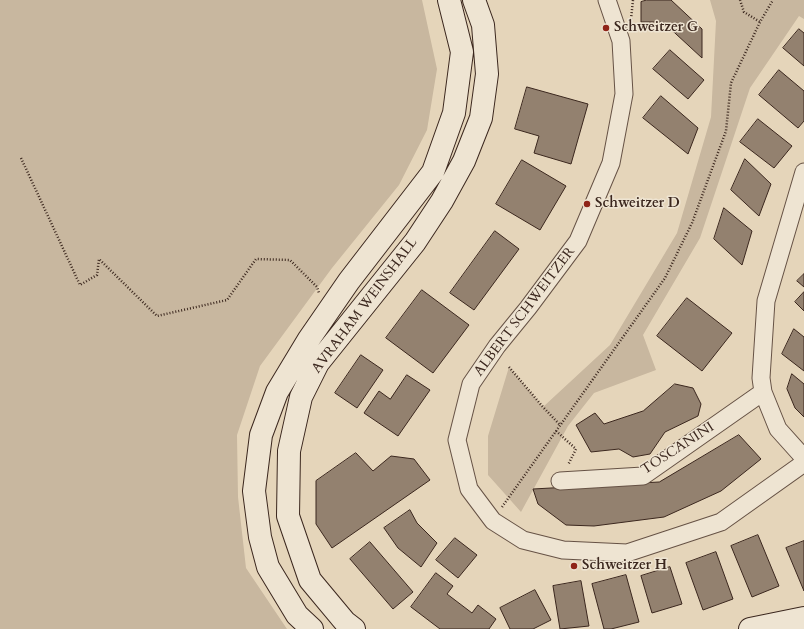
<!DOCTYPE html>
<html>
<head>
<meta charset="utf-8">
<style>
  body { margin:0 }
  canvas { display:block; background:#e5d5ba }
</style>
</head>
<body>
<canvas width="804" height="629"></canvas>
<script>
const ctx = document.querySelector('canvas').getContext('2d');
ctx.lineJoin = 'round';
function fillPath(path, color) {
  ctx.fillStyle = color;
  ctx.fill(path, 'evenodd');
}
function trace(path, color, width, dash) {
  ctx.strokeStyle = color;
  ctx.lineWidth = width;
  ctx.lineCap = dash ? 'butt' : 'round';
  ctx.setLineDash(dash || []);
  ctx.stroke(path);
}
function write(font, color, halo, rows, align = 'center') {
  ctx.font = font + ' Cardo,serif';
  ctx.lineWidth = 3;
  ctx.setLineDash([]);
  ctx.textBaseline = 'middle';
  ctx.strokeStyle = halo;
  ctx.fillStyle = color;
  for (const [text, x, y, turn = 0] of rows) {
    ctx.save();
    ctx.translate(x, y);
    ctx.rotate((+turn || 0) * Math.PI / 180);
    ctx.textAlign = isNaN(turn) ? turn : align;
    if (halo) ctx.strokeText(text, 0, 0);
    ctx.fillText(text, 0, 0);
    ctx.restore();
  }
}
const green = new Path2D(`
  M0,0H422L437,69L427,130L399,185L332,268L260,366L237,435L238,497L246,568L287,629H0Z
  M710,0H804V19L799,16L750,88L700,238L643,335L656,370L594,393L568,426L521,512L488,475V436L509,367L543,407L610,345L677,233L711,117L716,21Z`);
const building = new Path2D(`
  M647,0H671L702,29V58L663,22H641V2Z
  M799,29L804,33V66L783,48Z
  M670,50L704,80L688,99L653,69Z
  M779,70L804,91V121L798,128L759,95Z
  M527,87L588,104L571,164L534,153L539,136L515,129Z
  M661,96L698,128L688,154L643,118Z
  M758,119L792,146L774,168L740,142Z
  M745,159L771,184L759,216L731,190Z
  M522,160L566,186L540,230L496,204Z
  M724,208L752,231L742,265L714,239Z
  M495,231L519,249L474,310L450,293Z
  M804,274V287L797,281Z
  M422,290L469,325L433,373L386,338Z
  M804,292V311L795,302Z
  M687,298L732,333L702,371L657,336Z
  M794,329L804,337V371L782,354Z
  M361,355L383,370L357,408L335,393Z
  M792,374L804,384V417L795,408L787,389Z
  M407,375L430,390L398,436L364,413L379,391L390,399Z
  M675,384L693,388L701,404L698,416L665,432L650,454L633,457L619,449L591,452L576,425L595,413L604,424L643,411Z
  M739,435L761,459L721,491L664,517L594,526L566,525L538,504L533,489L659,482Z
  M356,453L373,471L391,456L414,459L430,480L332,548L316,524V481Z
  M410,510L417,523L437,543L421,567L398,548L384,528Z
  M758,535L779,586L752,597L731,546Z
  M455,538L477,555L458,578L436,560Z
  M804,541V591L786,548Z
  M370,542L413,592L393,609L350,559Z
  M716,552L733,599L703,610L686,563Z
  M670,567L682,604L652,613L641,576Z
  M436,573L453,586L447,594L472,613L478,605L496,619L489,629H440L411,607Z
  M626,575L639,622L611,629H604L592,584Z
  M581,581L589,626L560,629L553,586Z
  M535,590L551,620L533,629H510L500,608Z`);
const path = new Path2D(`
  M740,0L744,12L760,22
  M631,19L633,0
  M21,158L80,285L97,275L99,259L157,316L227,300L256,259L290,260L317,287L319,293
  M509,367L543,407L560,425
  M556,431L576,449L568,465
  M502,507L665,278L692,223L726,131L731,83L760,22L773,0`);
const minor = new Path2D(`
  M607,0L621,41L624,94L611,163L578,241L528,308L497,346L471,384L457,440L469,489L493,521L523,540L563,550L627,553L721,522L804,463
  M804,172L766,301L761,378L763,392L778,429L804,458
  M560,481L643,476L763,392`);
const secondary = new Path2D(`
  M312,629L297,615L268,567L260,537L254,491L261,435L277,392L309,339L349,281L433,172L454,113L462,52L449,0
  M354,629L345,622L310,580L288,516L289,451L301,397L318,363L415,242L442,201L464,161L481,118L487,74L483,25L474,0
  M750,629L804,618`);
const markers = [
  [606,28,4,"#8f2418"],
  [587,204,4,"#8f2418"],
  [574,566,4,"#8f2418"]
];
const poiNames = [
  ["Schweitzer G",614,28],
  ["Schweitzer D",595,204],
  ["Schweitzer H",582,566]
];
const streetNames = [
  ["AVRAHAM WEINSHALL",365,306,-53],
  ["ALBERT SCHWEITZER",525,312,-53],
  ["TOSCANINI",678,449,-33]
];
fillPath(green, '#c8b79f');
fillPath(building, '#93816f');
trace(building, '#3b271e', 1);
trace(minor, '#665245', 19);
trace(secondary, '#3b271e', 24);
trace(path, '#3b271e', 2.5, [1, 2]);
trace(minor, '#eee4d2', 17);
trace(secondary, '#eee4d2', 22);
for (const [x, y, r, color] of markers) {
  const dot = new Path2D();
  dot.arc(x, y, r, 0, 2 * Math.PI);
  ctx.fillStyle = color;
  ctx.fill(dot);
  trace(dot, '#eee4d2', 1.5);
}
write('bold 14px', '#3b271e', '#eee4d2', poiNames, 'left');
write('14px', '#3b271e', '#eee4d2', streetNames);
</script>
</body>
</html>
